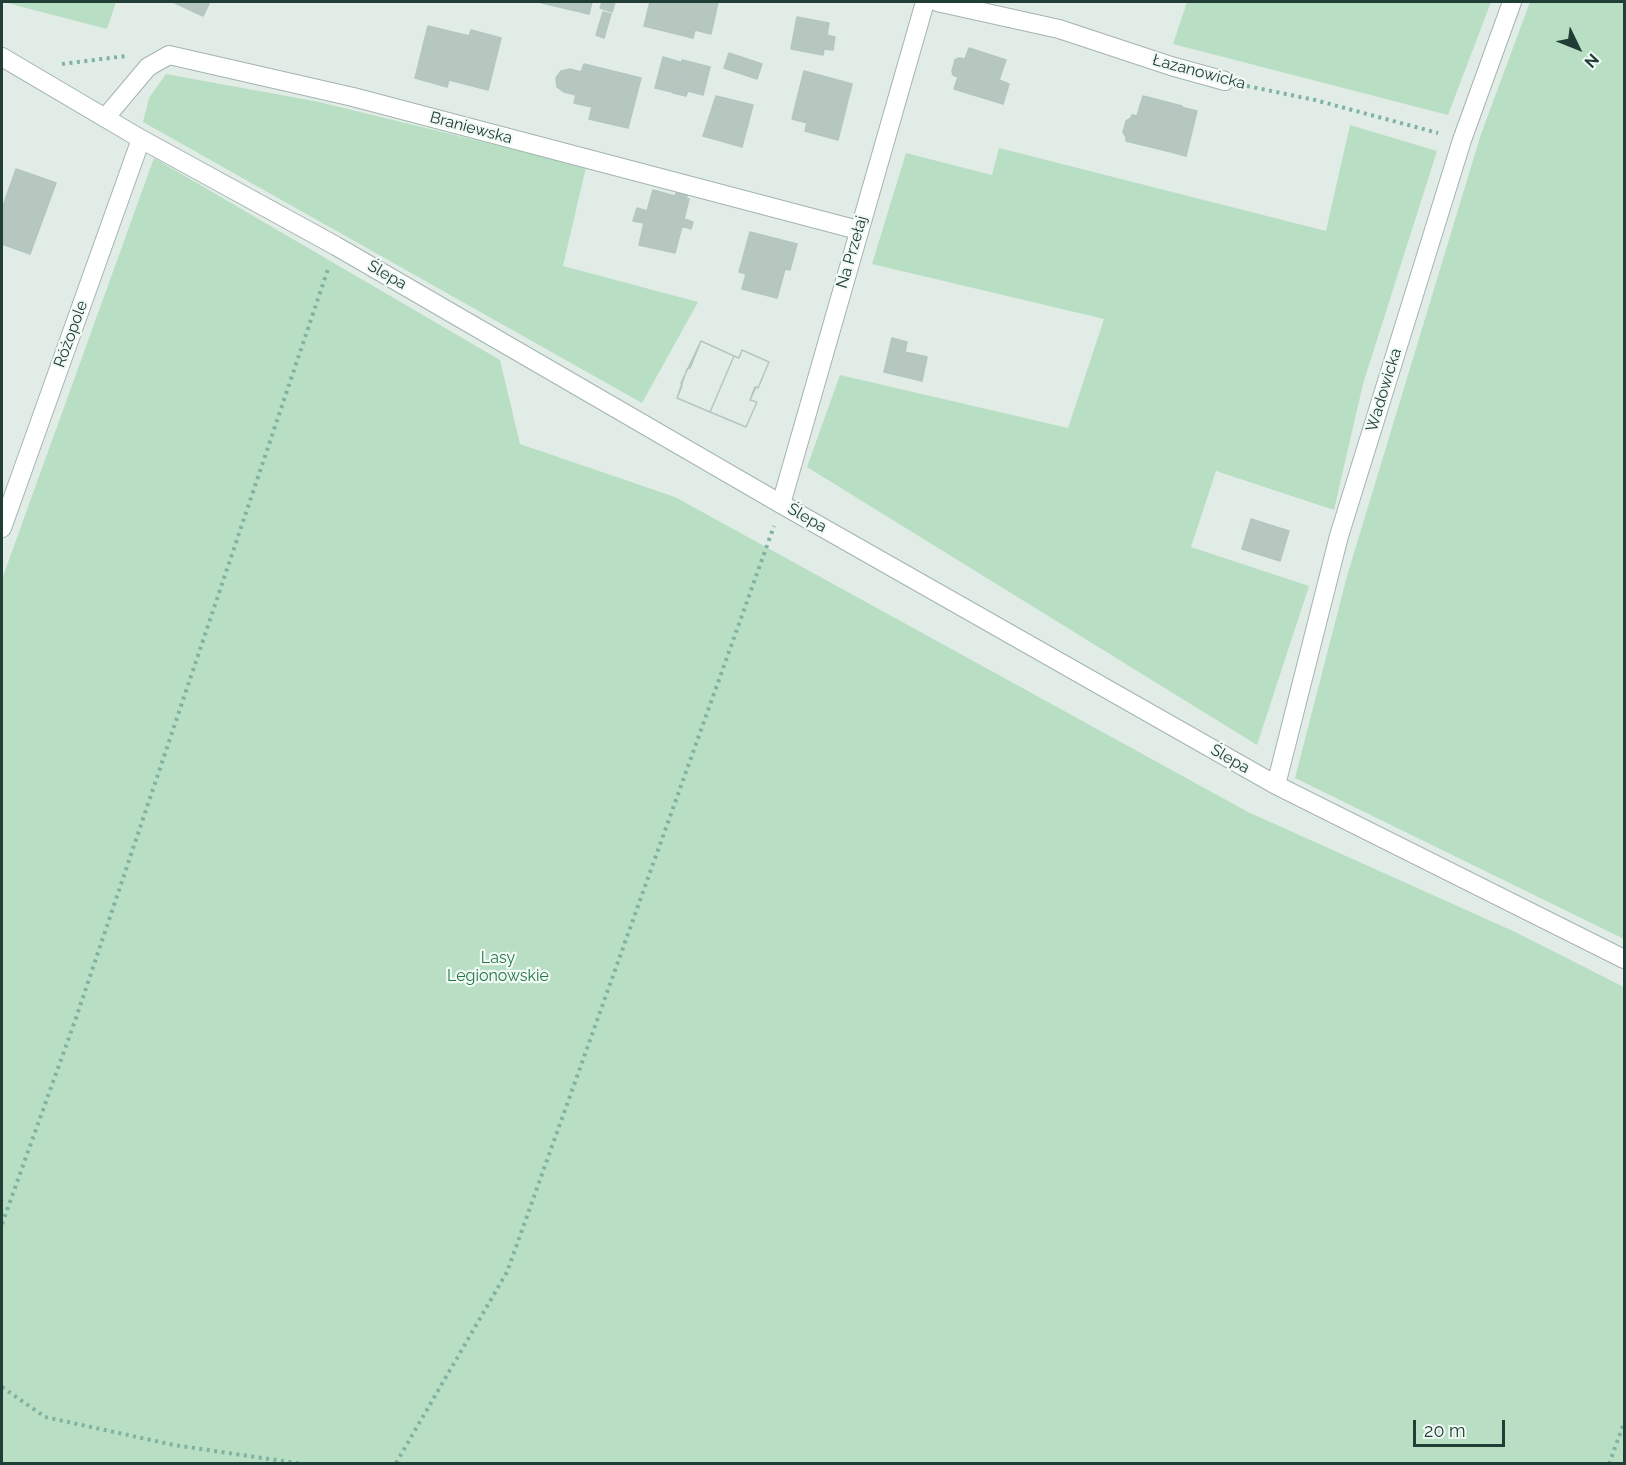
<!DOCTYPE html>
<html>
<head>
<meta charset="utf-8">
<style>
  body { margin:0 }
  #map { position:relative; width:1626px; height:1465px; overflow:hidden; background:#e1ece7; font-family:Raleway,sans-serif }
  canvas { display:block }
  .frame { position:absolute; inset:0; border:3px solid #203e36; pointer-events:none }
  .north { position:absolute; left:1548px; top:18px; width:60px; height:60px; -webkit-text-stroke:4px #f1f9f5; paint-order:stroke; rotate:133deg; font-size:16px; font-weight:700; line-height:24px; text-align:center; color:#203e36 }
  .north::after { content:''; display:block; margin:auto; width:21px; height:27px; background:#203e36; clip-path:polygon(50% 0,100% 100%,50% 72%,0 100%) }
  .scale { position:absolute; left:1413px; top:1420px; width:92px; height:27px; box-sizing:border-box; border:3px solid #203e36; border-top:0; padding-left:8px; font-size:18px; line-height:21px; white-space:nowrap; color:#203e36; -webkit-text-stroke:4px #f1f9f5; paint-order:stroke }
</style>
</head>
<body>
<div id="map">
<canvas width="1626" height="1465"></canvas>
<div class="frame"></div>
<div class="north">N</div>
<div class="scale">20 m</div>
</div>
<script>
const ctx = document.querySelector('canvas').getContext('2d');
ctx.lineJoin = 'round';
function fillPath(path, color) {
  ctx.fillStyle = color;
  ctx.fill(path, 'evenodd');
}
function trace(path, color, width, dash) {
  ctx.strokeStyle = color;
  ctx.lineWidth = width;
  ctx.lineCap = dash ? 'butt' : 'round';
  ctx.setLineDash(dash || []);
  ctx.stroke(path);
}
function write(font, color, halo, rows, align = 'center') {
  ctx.font = font + ' Raleway,sans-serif';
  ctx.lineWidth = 4.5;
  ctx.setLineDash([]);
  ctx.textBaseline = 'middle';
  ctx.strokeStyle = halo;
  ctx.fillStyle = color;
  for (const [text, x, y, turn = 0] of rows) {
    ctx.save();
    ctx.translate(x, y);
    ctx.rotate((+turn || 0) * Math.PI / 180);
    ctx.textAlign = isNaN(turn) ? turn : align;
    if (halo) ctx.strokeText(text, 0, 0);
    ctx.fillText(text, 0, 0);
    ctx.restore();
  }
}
const green = new Path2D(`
  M7,2H116L107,29L7,3Z
  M1187,2H1491L1448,115L1173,44Z
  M1530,2H1624V939L1295,778L1347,576L1481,134Z
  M166,74L319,102L586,167L563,266L698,302L642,403L143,122L149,98Z
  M1350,125L1437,151L1363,384L1334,510L1216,471L1191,547L1309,586L1257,745L807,467L840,375L1068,428L1104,319L872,264L906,153L992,175L999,148L1326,231Z
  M154,158L500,360L520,444L675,497L1248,812L1513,931L1624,987V1463H2V579Z`);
const building = new Path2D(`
  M173,2H210L203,16Z
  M538,2H592L589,14Z
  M602,2H615L612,12L600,8Z
  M650,2H718L711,34L695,30L693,38L644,26Z
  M603,12L611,14L604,38L596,35Z
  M797,17L829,23L827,35L835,37L833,50L824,49L823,55L791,49Z
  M428,26L469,36L471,30L501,38L488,90L449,80L447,87L415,78Z
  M969,48L1006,60L999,80L1009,84L1003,104L954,89L958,77L953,75L952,71L955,60L959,58L965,59Z
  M729,53L762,64L757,79L724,68Z
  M663,57L680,62L672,92L655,88Z
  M682,60L710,67L703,95L688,91L686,96L673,93Z
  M584,64L641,78L628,128L589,119L592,107L574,103L576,95L564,92L557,87L556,78L561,71L570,69L581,72Z
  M804,71L852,84L838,140L805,131L807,123L792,119Z
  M716,96L753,105L742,147L703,136Z
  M1143,96L1182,106L1171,152L1126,141V137L1123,132L1126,121L1131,118L1132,115L1137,116Z
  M1181,107L1197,111L1186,156L1171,152Z
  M16,169L56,183L30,254L2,244V209Z
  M653,190L675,196L677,191L688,194L686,198L689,199L684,219L693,222L691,229L682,226L675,253L639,245L644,223L633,221L637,208L647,211Z
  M750,232L797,244L790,270L785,269L777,298L742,289L746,274L739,272Z
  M892,338L907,342L905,352L927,357L922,381L884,372Z
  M701,341L734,356L710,412L677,398L682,386L681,383Z
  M701,341L734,356L710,412L677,398L687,369L690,368Z
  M742,350L769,362L758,388L756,387L750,400L757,402L746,427L710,412L734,356L739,358Z
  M742,350L769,362L758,388L755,387L750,400L757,402L746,427L710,412L734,356L739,358Z
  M1251,519L1289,531L1280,561L1242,549Z`);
const path = new Path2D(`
  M62,64L126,56
  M1247,86L1315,100L1438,133
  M2,1224L76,1018L328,269
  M2,1387L45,1417L174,1445L303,1464
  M396,1463L507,1272L774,526
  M373,1464H402
  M1609,1464L1624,1423`);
const minor = new Path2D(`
  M937,2L1059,29L1171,66L1225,81
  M2,57L141,139L336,246L781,504L1276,785L1624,959
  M105,118L148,67L169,55L353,97L858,230
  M781,504L925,2
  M2,528L141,139
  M1276,785L1339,536L1462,140L1512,2`);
const streetNames = [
  ["Łazanowicka",1199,72,15],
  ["Braniewska",471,128,15],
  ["Na Przełaj",852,252,-74],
  ["Ślepa",387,275,30],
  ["Różopole",71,334,-70],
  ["Wadowicka",1384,390,-73],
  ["Ślepa",807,518,30],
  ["Ślepa",1230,759,30]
];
const parkNames = [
  ["Lasy",498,958],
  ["Legionowskie",498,976]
];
fillPath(green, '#b8dfc3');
fillPath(building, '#b6c7c0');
trace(building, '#b3c6bf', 1.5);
trace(minor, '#a3b4ae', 20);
trace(path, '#7fb2a3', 4, [3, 4.5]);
trace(minor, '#fff', 18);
write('16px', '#203e36', '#f1f9f5', streetNames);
write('16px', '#277848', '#f1f9f5', parkNames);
</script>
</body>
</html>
